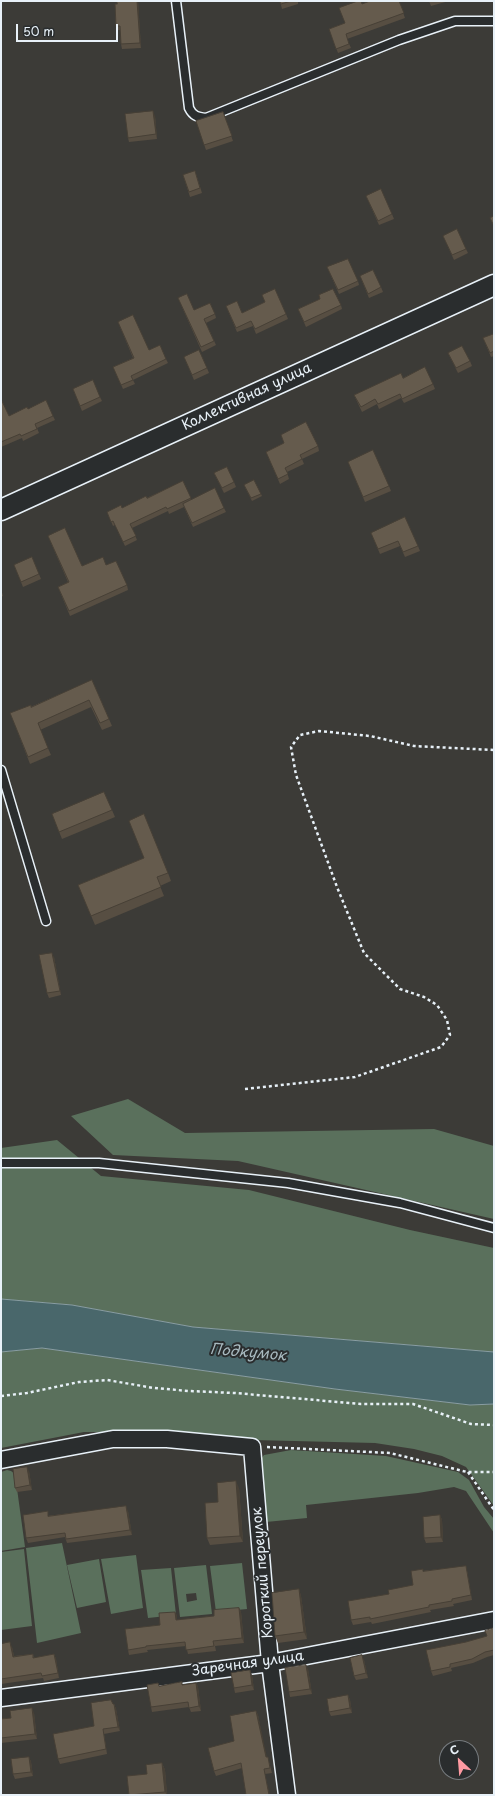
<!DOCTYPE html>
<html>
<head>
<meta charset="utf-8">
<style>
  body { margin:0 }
  #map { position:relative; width:495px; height:1796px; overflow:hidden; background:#3c3b37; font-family:"Playpen Sans",sans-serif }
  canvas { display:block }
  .frame { position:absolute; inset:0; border:2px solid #e8f1f8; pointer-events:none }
  .north { position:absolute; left:439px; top:1740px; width:40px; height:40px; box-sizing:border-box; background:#2a2d2e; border:1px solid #767b7f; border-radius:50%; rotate:334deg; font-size:11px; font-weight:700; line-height:16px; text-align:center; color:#e8f1f8 }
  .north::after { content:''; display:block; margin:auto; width:14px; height:18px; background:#ff9aa2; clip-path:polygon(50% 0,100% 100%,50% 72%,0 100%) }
  .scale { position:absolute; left:16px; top:24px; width:102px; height:18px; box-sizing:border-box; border:2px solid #e8f1f8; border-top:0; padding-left:5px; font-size:12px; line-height:14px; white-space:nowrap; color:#e8f1f8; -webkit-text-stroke:3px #2a2d2e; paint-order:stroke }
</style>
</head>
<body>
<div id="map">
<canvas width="495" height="1796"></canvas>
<div class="frame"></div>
<div class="north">С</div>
<div class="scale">50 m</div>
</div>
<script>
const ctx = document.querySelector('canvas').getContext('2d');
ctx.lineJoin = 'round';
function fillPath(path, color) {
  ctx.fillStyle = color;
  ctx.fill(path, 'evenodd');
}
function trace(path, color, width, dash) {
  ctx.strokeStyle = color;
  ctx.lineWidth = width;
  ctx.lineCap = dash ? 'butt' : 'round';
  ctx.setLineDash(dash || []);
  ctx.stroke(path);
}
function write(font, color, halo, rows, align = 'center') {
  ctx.font = font + ' "Playpen Sans",sans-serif';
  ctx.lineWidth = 4;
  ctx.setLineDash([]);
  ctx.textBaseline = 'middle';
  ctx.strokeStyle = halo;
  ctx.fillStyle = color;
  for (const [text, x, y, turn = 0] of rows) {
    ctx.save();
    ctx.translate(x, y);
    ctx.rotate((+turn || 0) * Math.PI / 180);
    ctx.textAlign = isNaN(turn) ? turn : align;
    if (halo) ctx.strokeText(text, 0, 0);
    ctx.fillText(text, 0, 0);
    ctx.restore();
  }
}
const green = new Path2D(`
  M128,1099L185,1133L434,1129L494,1146V1219L238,1161L113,1155L71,1116Z
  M57,1140L101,1176L249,1190L410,1230L494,1248V1352L193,1327L72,1305L1,1299V1148Z
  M42,1348L335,1389L470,1405L494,1404V1506L466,1467L442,1456L414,1449L375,1443L253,1440L132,1432H84L1,1448V1352Z
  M291,1450L386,1456L458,1472L469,1480L484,1507L494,1519V1533L466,1491L454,1487L418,1493L306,1505L307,1518L266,1522L258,1463L264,1455Z
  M7,1470L11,1471L15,1474L25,1547L1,1551V1472Z
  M62,1543L81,1633L37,1643L26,1548Z
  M24,1549L32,1626L1,1630V1552Z
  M136,1555L143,1608L111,1614L101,1559Z
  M99,1559L106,1602L77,1608L67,1565Z
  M242,1563L247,1609L216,1612L210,1566Z
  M206,1565L212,1614L180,1617L174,1568ZM196,1593L197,1600L187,1602L186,1594Z
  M171,1568L176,1615L148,1618L141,1570Z`);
const water = new Path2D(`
  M1,1299L72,1305L193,1327L494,1352V1404L470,1405L335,1389L42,1348L1,1352Z`);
const path = new Path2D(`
  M245,1089L355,1077L441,1047L450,1035L447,1020L437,1005L424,997L400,989L364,953L337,887L296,775L291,747L300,735L319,731L370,736L414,746L494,750
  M1,1396L27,1393L79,1382L107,1380L154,1388L189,1391L235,1393L361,1404H413L471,1424L494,1425
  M267,1447L390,1453L467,1472H494
  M468,1472L494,1510`);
const service = new Path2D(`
  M176,1L189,108C193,116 197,117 206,118L399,40L455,21H494
  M1,770L46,921
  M1,1163H99L288,1183L400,1203L494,1228`);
const minor = new Path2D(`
  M1,1460L113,1439H167L252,1447L270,1663L287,1795
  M1,1698L270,1663L494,1620`);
const tertiary = new Path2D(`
  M1,510L494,285`);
const wall = new Path2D(`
  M138,1L141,48L122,49L121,44L120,30H118L116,26Z
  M280,1H298V4L282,9Z
  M399,1L405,18L347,39L351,48L338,53L329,29L345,23L362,4Z
  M429,1H449L431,6Z
  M223,112L233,141L206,150L196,121Z
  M155,116L157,139L129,142L128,138Z
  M195,171L202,193L190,197L183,175Z
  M366,196L392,214L394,219L379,225Z
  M443,236L466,249L468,253L454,260Z
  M327,267L358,281L359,285L339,294Z
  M360,276L381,287L383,292L369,298Z
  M262,295L286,314L288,319L256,334L253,326L237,332L226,306L242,313L265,302Z
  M319,295L341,305L342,309L306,327L298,309L320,299Z
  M178,298L194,310L215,314L216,318L206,323L216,345L202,352Z
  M118,322L149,350L166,359L168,363L133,380L135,384L123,389L113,367L133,358Z
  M494,334V356L491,357L483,338Z
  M448,353L470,361L472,366L458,373Z
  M184,357L207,368L209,373L194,380Z
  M403,378L433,384L435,389L404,403L401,398L379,409L377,404L362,412L354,395Z
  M73,389L100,397L102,401L82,411Z
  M1,399L9,416L28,409L53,416L55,420L37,428L39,433L23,441L22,438L1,447Z
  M281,435L318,446L319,451L302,459L304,464L287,472L289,479L280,484L266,452L284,443Z
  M348,462L389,486L391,491L365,502Z
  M214,473L234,482L236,487L224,493Z
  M183,481L191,500L224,508L226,512L193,527L184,507L169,514L168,511L132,528L137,540L125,546L115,525L113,526L107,512L122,508L147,498Z
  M245,487L261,494L262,496L252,501Z
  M371,533L418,546L420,551L405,557L400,546L380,554Z
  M48,536L82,566L106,565L127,585L128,590L70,616L58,587L68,582Z
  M14,565L39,574L41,579L23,587Z
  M1,589L3,596L1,597Z
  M92,680L109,719L112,726L102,730L91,707L40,730L51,755L30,764L13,720L31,707Z
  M112,810L115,817L62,839L52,814Z
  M129,821L168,873L171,881L160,886L164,896L95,925L78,885L144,858Z
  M54,957L61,995L49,998L47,993Z
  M29,1471L32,1490L17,1492L15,1488Z
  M239,1488L243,1542L210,1545L207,1538L218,1502Z
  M128,1511L132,1535L67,1543L65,1537L28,1543L26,1538L50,1516Z
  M440,1515L442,1520L443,1542L426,1543L424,1538Z
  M424,1571H467L472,1600L453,1604L454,1606L430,1610L431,1612L372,1624L371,1622L353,1625L351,1620L389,1594L413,1585Z
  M299,1589L301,1596L307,1639L278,1643L275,1636Z
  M239,1608L241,1612L244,1643L215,1646L216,1651L188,1654L186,1646L147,1650L148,1652L129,1655L128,1650L160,1625L175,1612L177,1616V1620L214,1616Z
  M494,1628V1655L487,1657L473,1663L451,1668L452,1671L433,1676L431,1671L466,1642L487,1636Z
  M1,1644L12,1647L14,1656L33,1654L34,1658L54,1654L56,1659L59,1678L44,1681L43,1678L1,1684Z
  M364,1660L368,1678L356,1680L354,1676Z
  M308,1669L312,1694L290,1697L289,1692Z
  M252,1675L254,1690L235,1693L234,1688Z
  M158,1683L159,1686L182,1685L196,1683L198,1687L201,1711L191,1712L189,1707L152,1712L151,1707Z
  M348,1695L350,1700L352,1713L331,1716L329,1712Z
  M113,1704H114L116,1709L120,1731L104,1734L107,1754L60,1764L58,1759L94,1726Z
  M256,1711L258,1715L266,1757L269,1762L272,1773L265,1774L242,1768L216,1776L214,1771L234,1741Z
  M34,1713L37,1739L1,1743V1719L11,1718Z
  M29,1757L31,1762L33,1776L15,1779L13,1774Z
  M162,1763L165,1770L167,1795H129L147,1774Z`);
const shadedWall = new Path2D(`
  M137,1H138L141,48L140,43Z
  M153,111L155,116L157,139L156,134Z
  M52,953L54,957L61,995L60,991Z
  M27,1467L29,1471L32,1490L30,1485Z
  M236,1481L239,1488L243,1542L240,1536Z
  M126,1506L128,1511L132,1535L130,1530Z
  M440,1515L442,1520L443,1542L441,1537Z
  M299,1589L301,1596L307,1639L304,1632Z
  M239,1608L241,1612L244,1643L242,1638Z
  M175,1612L177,1616V1625L176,1620Z
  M10,1642L12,1647L15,1661L13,1657Z
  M54,1654L56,1659L59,1678L58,1673Z
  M362,1655L364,1660L368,1678L366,1673Z
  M306,1665L308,1669L312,1694L310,1689Z
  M250,1670L252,1675L254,1690L252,1685Z
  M196,1683L198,1687L201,1711L199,1706Z
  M348,1695L350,1700L352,1713L350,1708Z
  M114,1704L116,1709L120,1731L118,1727Z
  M32,1708L34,1713L37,1739L35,1734Z
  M256,1711L258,1715L268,1762L266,1757Z
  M29,1757L31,1762L33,1776L31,1772Z
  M162,1763L165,1770L167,1795L165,1792Z
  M264,1769L265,1774L270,1795H269Z`);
const building = new Path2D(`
  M117,1H137L140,43L121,44L120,26H116L115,4H117Z
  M280,1H291L281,4Z
  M358,1H361L362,4L370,1H399L404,13L346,34L349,44L336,49L329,29L345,23L339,8Z
  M153,111L156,134L128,138L125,114Z
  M223,112L232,136L204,145L196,121Z
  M195,171L200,188L189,192L183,175Z
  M381,189L392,214L378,221L366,196Z
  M494,216V226L490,218Z
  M457,229L466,249L452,255L443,236Z
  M348,259L358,281L338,290L327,267Z
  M373,270L381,287L368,294L360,276Z
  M275,289L286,314L255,329L251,321L236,328L226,306L237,301L242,313L265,302L262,295Z
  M333,289L341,305L304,322L298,309L320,299L319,295Z
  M187,294L194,310L210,303L215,314L204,319L214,341L201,347L178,298Z
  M133,315L149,350L160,345L166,359L131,376L133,380L121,385L113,367L134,358L118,322Z
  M494,334V351L490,353L483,338Z
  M462,346L470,361L456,368L448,353Z
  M199,350L207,368L192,375L184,357Z
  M425,367L433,384L402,399L400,394L378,404L375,399L361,407L354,395L401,373L403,378Z
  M93,380L100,397L80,406L73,389Z
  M1,399L9,416L27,407L28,409L46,400L53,416L35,424L37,429L21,436L20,434L1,442Z
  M306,422L318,446L300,455L302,459L285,468L288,474L278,479L266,452L284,443L281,435Z
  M373,450L389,486L363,497L348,462Z
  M227,467L234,482L222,488L214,473Z
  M254,480L261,494L251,498L244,485Z
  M183,481L191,498L167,509L166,507L130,524L136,536L123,542L113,521L111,522L107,512L121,505L122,508L146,496L147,498Z
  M215,488L224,508L192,523L183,504Z
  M405,517L418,546L403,552L398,541L378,549L371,533Z
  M65,528L82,566L103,557L106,565L116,561L127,585L69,611L58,587L69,582L48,536Z
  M32,557L39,574L21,582L14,565Z
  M92,680L109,719L100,723L89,700L38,723L48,748L28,757L10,713L31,705V707Z
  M104,792L112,810L59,832L52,814Z
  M144,814L168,873L157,877L161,887L91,916L78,885L144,858L129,821Z
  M52,953L60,991L47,993L39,955Z
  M27,1467L30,1485L15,1488L13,1469Z
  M236,1481L240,1536L207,1538L205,1503L218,1502L217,1483Z
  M126,1506L130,1530L66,1539L65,1533L26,1538L23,1515L48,1511V1516Z
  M440,1515L441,1537L424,1538L423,1517Z
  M466,1566L471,1595L452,1599V1601L429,1605V1607L370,1619V1617L351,1620L348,1601L389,1594L388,1590L413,1585L411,1571L423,1569V1571Z
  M299,1589L304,1632L275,1636L272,1593Z
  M239,1608L242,1638L213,1641L214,1646L186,1650L185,1642L146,1646V1647L128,1650L125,1629L160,1625L159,1613L175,1612L176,1620L214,1616V1610Z
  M494,1628V1650L485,1652L472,1659L450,1664V1667L431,1671L426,1650L466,1642L487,1636L485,1631Z
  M10,1642L13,1657L33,1654V1658L54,1654L58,1673L42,1676L41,1673L1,1679V1644Z
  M362,1655L366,1673L354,1676L350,1658Z
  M306,1665L310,1689L289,1692L285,1668Z
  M250,1670L252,1685L234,1688L231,1673Z
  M182,1682V1685L196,1683L199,1706L189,1708L188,1702L151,1707L147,1685L158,1683L159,1686Z
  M348,1695L350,1708L329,1712L327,1699Z
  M111,1700L113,1704H114L118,1727L103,1729L106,1749L58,1759L53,1734L94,1726L91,1703Z
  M32,1708L35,1734L1,1738V1719L11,1718L10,1711Z
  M256,1711L266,1757H268L270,1768L264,1769L269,1795H246L241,1763L214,1771L208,1748L234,1741L230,1716Z
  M29,1757L31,1772L13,1774L11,1759Z
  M162,1763L165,1792L129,1795L127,1776L147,1774L146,1765Z`);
const streetNames = [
  ["Коллективная улица",247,397,-25],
  ["Короткий переулок",263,1573,-95],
  ["Заречная улица",248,1664,-8]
];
const waterNames = [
  ["Подкумок",248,1353,5]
];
fillPath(green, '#5a705c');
fillPath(water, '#49676b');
trace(water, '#899ea3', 1);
trace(service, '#e8f1f8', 11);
trace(minor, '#e8f1f8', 19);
trace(tertiary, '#e8f1f8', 23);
trace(path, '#e8f1f8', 2.5, [3, 3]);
trace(service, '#2a2d2e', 8);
trace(minor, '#2a2d2e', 16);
trace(tertiary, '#2a2d2e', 20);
fillPath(wall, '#574e42');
fillPath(shadedWall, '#474036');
fillPath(building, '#655b4d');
trace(building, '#474036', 1);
write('14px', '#e8f1f8', '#2a2d2e', streetNames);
write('italic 15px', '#a8bac0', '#2a2d2e', waterNames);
</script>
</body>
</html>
